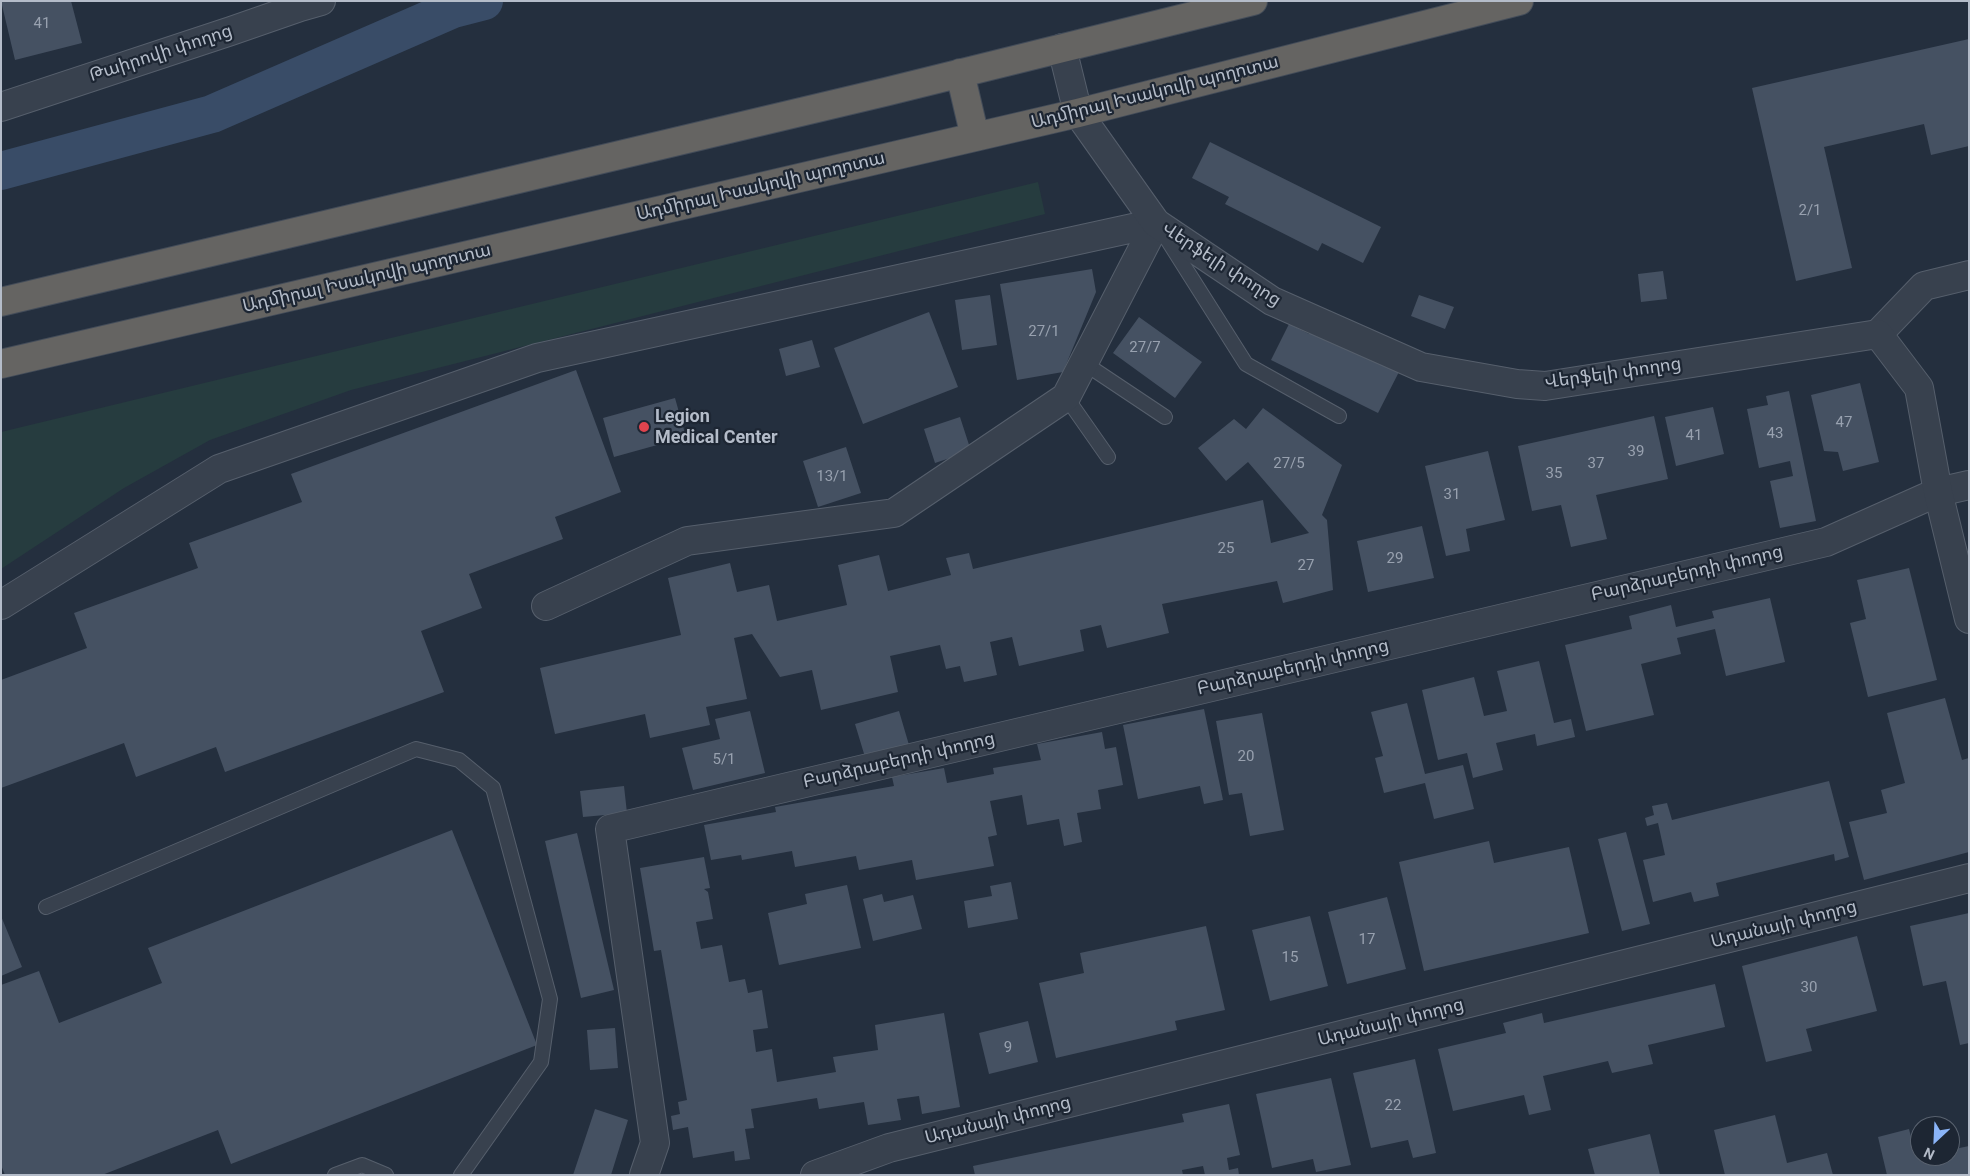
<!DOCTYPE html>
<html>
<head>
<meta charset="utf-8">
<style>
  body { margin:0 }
  #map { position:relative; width:1970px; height:1176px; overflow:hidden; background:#242f3e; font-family:Roboto,sans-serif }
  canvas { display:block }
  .frame { position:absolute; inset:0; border:2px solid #b4bcc9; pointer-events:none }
  .north { position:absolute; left:1910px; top:1116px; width:50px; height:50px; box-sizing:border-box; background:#1d2633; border:1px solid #59626f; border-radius:50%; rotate:205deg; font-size:14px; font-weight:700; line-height:20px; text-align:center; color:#b4bcc9 }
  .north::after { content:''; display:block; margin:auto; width:18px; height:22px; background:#8ab4f8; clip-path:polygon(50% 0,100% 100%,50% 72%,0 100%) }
</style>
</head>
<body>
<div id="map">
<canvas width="1970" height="1176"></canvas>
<div class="frame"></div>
<div class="north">N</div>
</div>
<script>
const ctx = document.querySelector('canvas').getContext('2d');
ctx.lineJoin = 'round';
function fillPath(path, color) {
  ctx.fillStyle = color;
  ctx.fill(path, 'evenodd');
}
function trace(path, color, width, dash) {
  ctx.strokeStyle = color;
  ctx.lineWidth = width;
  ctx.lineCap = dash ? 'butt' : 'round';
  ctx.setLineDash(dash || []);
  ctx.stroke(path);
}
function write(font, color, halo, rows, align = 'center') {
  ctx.font = font + ' Roboto,"Noto Sans Armenian",sans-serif';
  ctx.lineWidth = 4.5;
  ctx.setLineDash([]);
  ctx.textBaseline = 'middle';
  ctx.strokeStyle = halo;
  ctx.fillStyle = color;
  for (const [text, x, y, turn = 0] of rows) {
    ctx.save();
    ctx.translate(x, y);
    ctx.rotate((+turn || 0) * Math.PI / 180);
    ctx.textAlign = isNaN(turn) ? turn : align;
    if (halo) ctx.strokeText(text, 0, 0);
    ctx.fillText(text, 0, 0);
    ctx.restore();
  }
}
const green = new Path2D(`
  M1038,182L1045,214L351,390L210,440L124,488L1,569V432Z`);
const canal = new Path2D(`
  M1,171L212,114L453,9L484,1`);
const building = new Path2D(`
  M1,1H71L82,43L15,60Z
  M1969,39V146L1931,155L1924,124L1824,147L1852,268L1796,281L1752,88Z
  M1210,142L1381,227L1363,263L1322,243L1318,251L1225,204L1229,197L1192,178Z
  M1092,269L1096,292L1063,372L1017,380L1000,284Z
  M1663,271L1667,299L1641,302L1638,274Z
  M990,295L997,345L962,350L955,300Z
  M1419,295L1454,307L1445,329L1411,316Z
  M929,312L958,387L863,424L834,348Z
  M1139,317L1202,362L1175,398L1113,353Z
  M1314,323L1402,366L1378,413L1271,360L1289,324L1309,334Z
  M812,340L820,367L786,376L779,349Z
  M576,370L621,492L555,517L563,539L469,574L482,608L421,631L444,692L225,772L216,747L136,777L124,743L1,788V680L87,648L74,613L198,568L189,543L302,502L291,474Z
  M1860,383L1879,462L1843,471L1838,452L1824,451L1811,395Z
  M1789,391L1816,521L1780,528L1770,481L1793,476L1790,461L1759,468L1747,409L1768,405L1766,396Z
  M675,398L686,437L614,457L603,418Z
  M1713,407L1724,454L1676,466L1665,417Z
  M1263,408L1342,465L1322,515L1327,520L1333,590L1283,603L1277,581L1162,604L1169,633L1107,648L1101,625L1080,630L1084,651L1019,666L1012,637L990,642L997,675L964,682L960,666L946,669L940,645L890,656L898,692L821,710L812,670L780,677L752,634L734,638L747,699L706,707L710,725L650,738L645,714L555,734L540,668L681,635L668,578L730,563L737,592L769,585L777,621L847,605L838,565L879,555L888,591L951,575L946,558L969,553L973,569L1263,500L1271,543L1309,533L1248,462L1226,481L1198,448L1234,419L1246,429Z
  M1654,416L1668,479L1596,495L1607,539L1571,547L1561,505L1532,511L1518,446Z
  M960,417L971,451L935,463L924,429Z
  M846,447L861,493L818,507L803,461Z
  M1488,451L1505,520L1466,529L1470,551L1446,556L1425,466Z
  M1422,526L1434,578L1368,592L1357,541Z
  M1909,568L1937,680L1868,697L1850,623L1866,619L1857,580Z
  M1770,598L1785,662L1726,676L1715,629L1677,638L1681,654L1641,664L1654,715L1586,731L1565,645L1632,629L1629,616L1671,605L1676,627L1714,618L1712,611Z
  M1539,661L1554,723L1571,719L1575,737L1537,746L1535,734L1496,743L1503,770L1473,778L1467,753L1438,760L1422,690L1474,677L1484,716L1507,711L1497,671Z
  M1945,698L1962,760L1969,758V852L1864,880L1849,822L1887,813L1881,790L1905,783L1887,713Z
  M1407,703L1425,774L1463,765L1474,809L1434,819L1425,783L1384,793L1375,758L1383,756L1371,712Z
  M1204,709L1223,800L1204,804L1200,786L1138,799L1123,725Z
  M750,711L765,773L693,790L682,748L720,739L715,719Z
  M899,711L909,745L865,757L855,724Z
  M1262,713L1284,830L1250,836L1242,793L1229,795L1216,721Z
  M1102,732L1105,749L1116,747L1123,785L1098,790L1101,809L1077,813L1082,842L1064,846L1059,819L1027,825L1022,795L990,801L997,835L988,837L994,866L916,880L912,860L859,870L856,856L795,867L792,851L742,860L741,855L711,860L704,825L776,812L775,807L894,786L892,777L944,768L947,783L994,774L993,768L1041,760L1037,744Z
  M1829,781L1849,857L1835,861L1834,854L1716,883L1719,896L1694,902L1691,892L1653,902L1643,860L1665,855L1658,823L1647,826L1645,818L1654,815L1652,806L1667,803L1672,820Z
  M624,786L627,813L583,817L580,791Z
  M452,830L537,1045L231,1164L218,1130L102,1175H5L1,1165V985L39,971L59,1023L162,983L148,948Z
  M1626,832L1650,924L1622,931L1598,839Z
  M577,833L614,990L581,998L545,841Z
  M1489,841L1494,863L1569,847L1589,933L1424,971L1399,862Z
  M704,857L710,888L704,889L708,892L713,919L696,922L701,949L722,945L729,982L745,979L748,993L762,990L768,1028L753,1030L756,1052L772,1049L777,1082L836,1072L833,1057L878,1050L875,1025L944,1013L960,1107L922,1114L919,1096L897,1099L901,1120L868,1125L864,1102L819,1109L817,1098L751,1109L754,1128L745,1129L750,1159L735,1161L734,1151L693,1158L688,1127L673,1130L671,1116L680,1114L678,1102L687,1100L661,950L654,951L640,868Z
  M1011,882L1018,919L968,928L964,901L992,896L990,886Z
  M847,885L861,948L779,965L768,913L807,904L805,894Z
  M882,894L884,902L913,895L922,929L873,941L863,899Z
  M1387,897L1406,969L1347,984L1328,912Z
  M1969,913V1043L1960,1045L1946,981L1923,986L1910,926Z
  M1,916L22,967L1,976Z
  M1310,916L1328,986L1270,1001L1252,930Z
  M1206,926L1225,1010L1175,1021L1177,1030L1056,1058L1039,983L1084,973L1080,953Z
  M1857,936L1877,1011L1806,1029L1812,1051L1766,1062L1742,966Z
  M1715,984L1725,1027L1648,1045L1653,1064L1612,1073L1608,1061L1543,1076L1551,1110L1529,1115L1524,1095L1453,1111L1438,1049L1506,1033L1503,1023L1542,1013L1544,1023Z
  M1028,1021L1038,1062L989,1074L979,1033Z
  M615,1028L618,1068L590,1070L587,1030Z
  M1415,1059L1436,1153L1413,1158L1408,1140L1371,1148L1353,1073Z
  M1331,1078L1351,1165L1316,1172L1313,1159L1272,1168L1256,1094Z
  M1229,1104L1240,1155L1227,1158L1229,1170L1238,1168L1239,1175H1205L1203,1166L1182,1170L1183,1175H975L973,1166L1184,1122L1182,1114Z
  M595,1109L628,1120L611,1175H573Z
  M1775,1115L1787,1163L1827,1153L1833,1175H1725L1714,1130Z
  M1909,1129L1911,1137L1920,1134V1156H1950V1150L1969,1146V1175H1887L1878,1137Z
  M1650,1134L1660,1175H1595L1588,1149Z`);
const service = new Path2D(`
  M1165,236L1246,364L1339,416
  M1084,363L1165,417
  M1066,397L1108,457
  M46,907L416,749L459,760L493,788L550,999L541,1062L461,1175
  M335,1175L362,1165L386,1175`);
const minor = new Path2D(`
  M1878,334L1924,286L1969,275
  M1,605L219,469L537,358L1156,223
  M546,606L687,541L894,513L1066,397L1156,223
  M644,1175L655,1143L610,829L1826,542L1938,492L1969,485
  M815,1175L889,1148L1969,878`);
const tertiary = new Path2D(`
  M1062,48L1078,113L1156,223L1272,301L1421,367L1517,384L1545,386L1878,334L1919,388L1938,492L1969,619
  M1,107L231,31L300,7L321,1`);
const trunk = new Path2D(`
  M960,73L975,137
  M1,302L885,92L1253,1
  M1,364L1078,113L1519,1`);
const markers = [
  [644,427,6,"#e0444e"]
];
const numberNames = [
  ["41",42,24],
  ["2/1",1810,211],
  ["27/1",1044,332],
  ["27/7",1145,348],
  ["47",1844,423],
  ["43",1775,434],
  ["41",1694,436],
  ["39",1636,452],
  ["27/5",1289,464],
  ["37",1596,464],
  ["35",1554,474],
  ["13/1",832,477],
  ["31",1452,495],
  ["25",1226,549],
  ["29",1395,559],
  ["27",1306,566],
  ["20",1246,757],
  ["5/1",724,760],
  ["17",1367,940],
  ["15",1290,958],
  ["30",1809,988],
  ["9",1008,1048],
  ["22",1393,1106]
];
const streetNames = [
  ["Թաիրովի փողոց",161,54,-18],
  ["Ադմիրալ Իսակովի պողոտա",1155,93,-14],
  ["Ադմիրալ Իսակովի պողոտա",761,187,-13],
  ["Վերֆելի փողոց",1221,265,33],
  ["Ադմիրալ Իսակովի պողոտա",367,279,-13],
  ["Վերֆելի փողոց",1613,374,-8],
  ["Բարձրաբերդի փողոց",1687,574,-13],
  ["Բարձրաբերդի փողոց",1293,668,-13],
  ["Բարձրաբերդի փողոց",899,761,-13],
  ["Ադանայի փողոց",1784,925,-14],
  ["Ադանայի փողոց",1391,1023,-14],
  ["Ադանայի փողոց",998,1121,-14]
];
const poiNames = [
  ["Legion",655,417],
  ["Medical Center",655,438]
];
fillPath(green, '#263c3f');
trace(canal, '#394c67', 38);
fillPath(building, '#455162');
trace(service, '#565f6c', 16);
trace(minor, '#565f6c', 30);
trace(tertiary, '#565f6c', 30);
trace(trunk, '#434c59', 30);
trace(service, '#38414e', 14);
trace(minor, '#38414e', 28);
trace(tertiary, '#38414e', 28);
trace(trunk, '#656462', 28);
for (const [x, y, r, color] of markers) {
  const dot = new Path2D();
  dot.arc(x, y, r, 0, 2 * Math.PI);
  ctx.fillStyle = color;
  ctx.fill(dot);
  trace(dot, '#1d2633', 2);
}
write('15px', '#98a1af', null, numberNames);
write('18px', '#b4bcc9', '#1d2633', streetNames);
write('bold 18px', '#b4bcc9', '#1d2633', poiNames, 'left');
</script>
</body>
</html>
